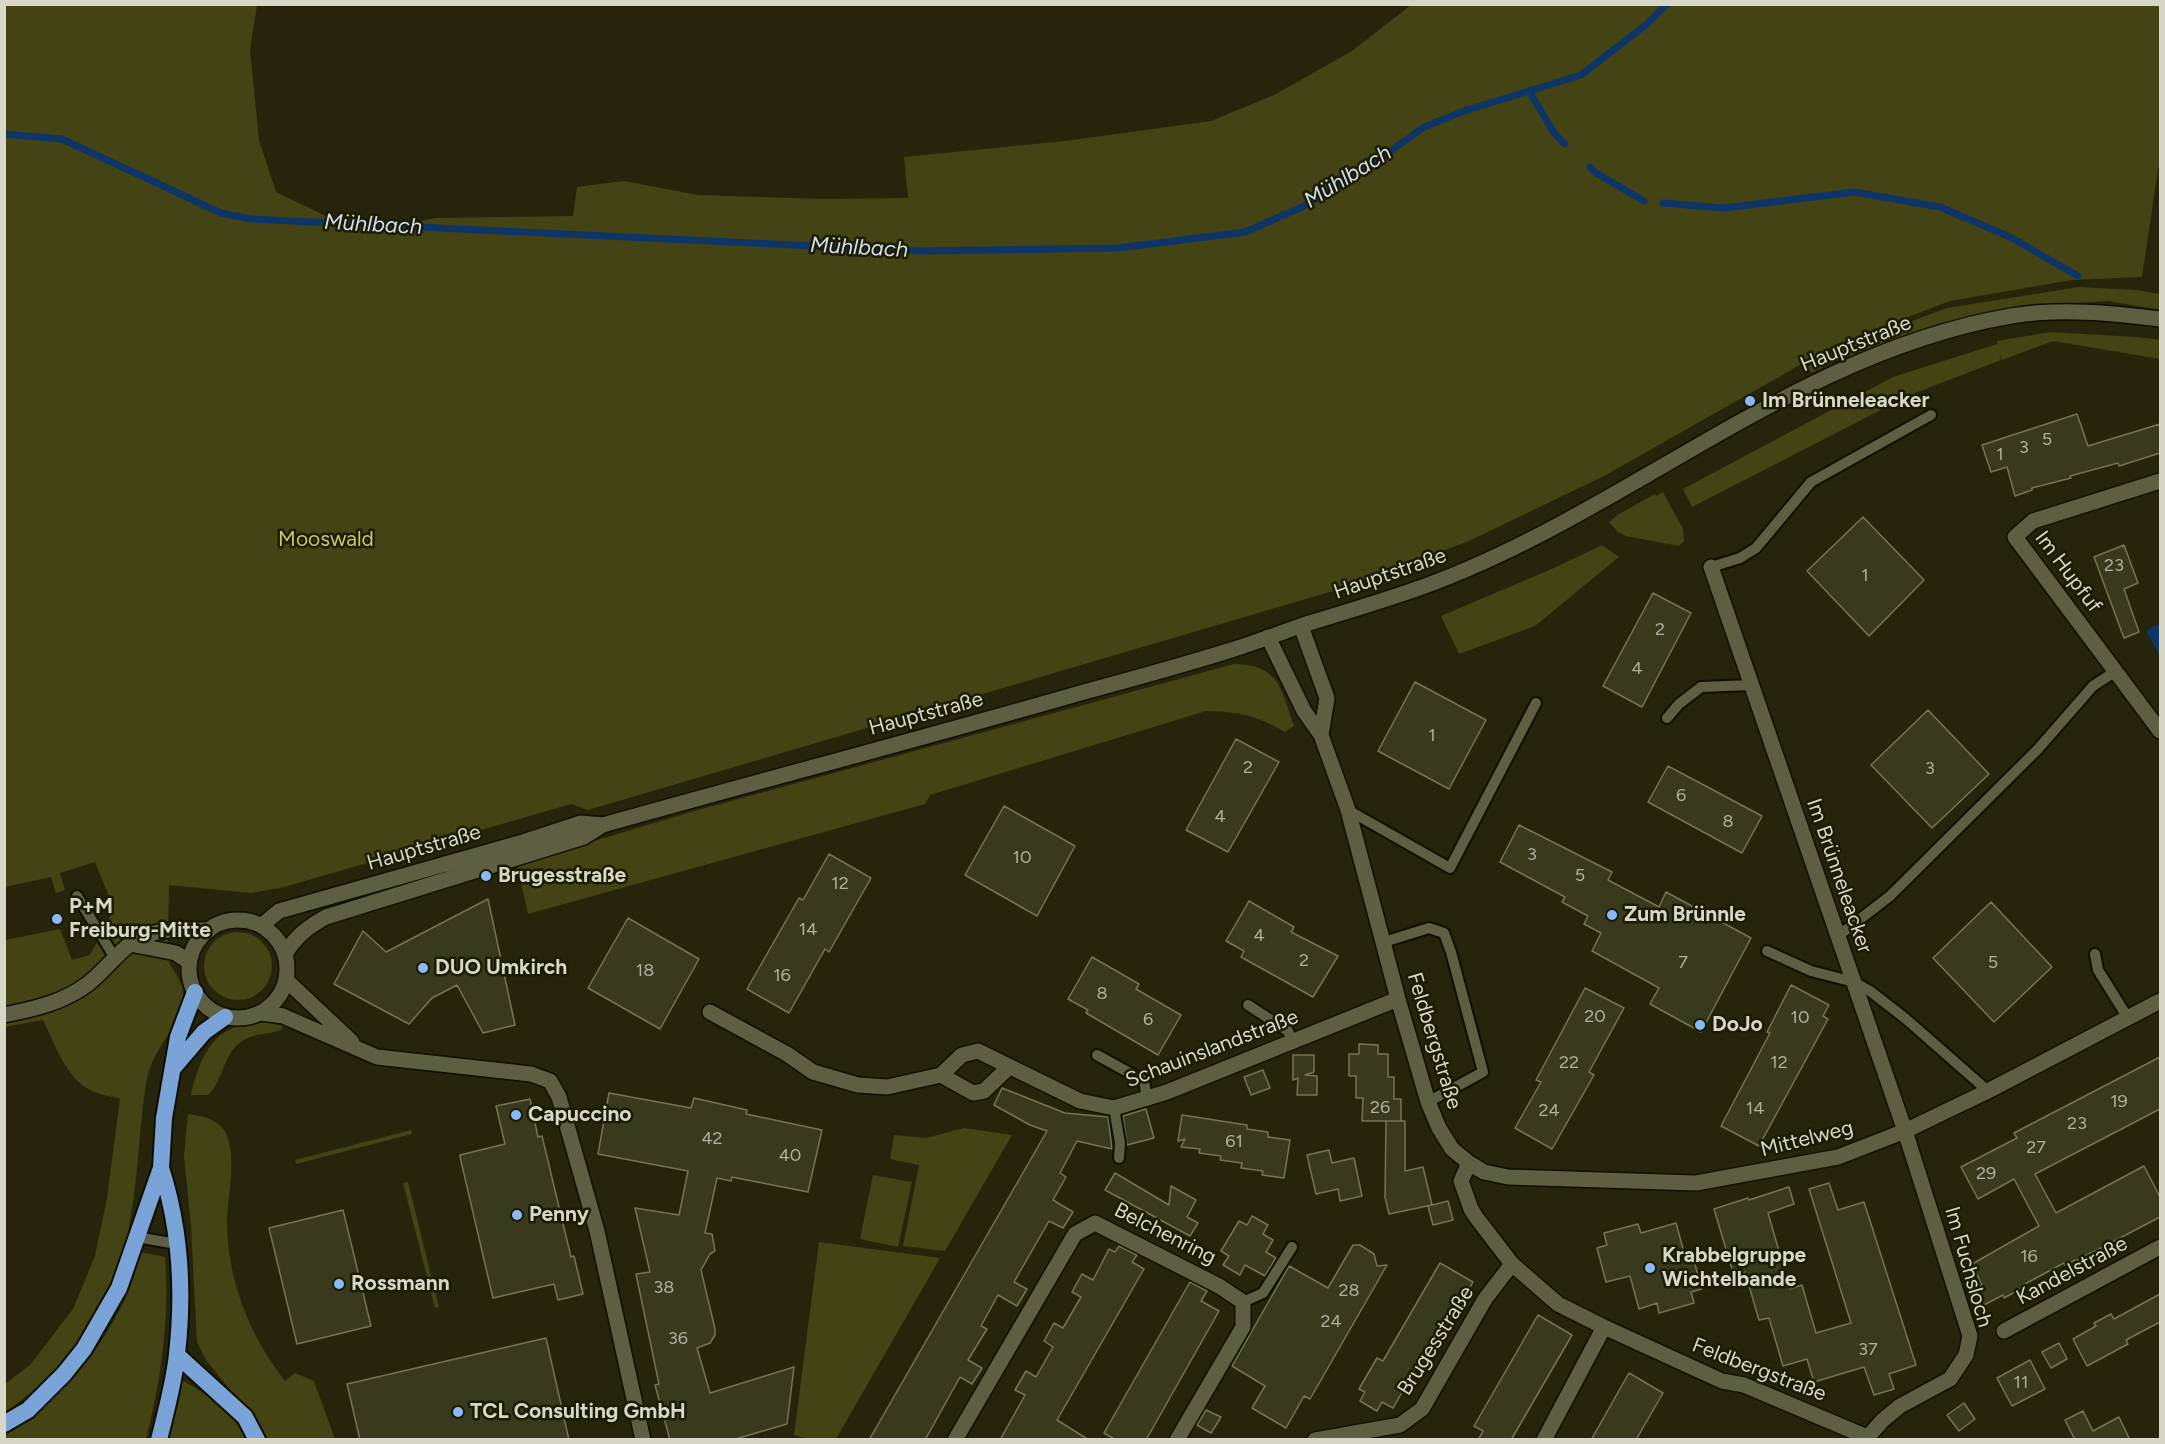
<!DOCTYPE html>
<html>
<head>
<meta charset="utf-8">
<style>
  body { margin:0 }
  #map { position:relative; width:2165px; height:1444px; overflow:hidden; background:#26250b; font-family:Figtree,sans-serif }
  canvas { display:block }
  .frame { position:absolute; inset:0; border:6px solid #d7d7c8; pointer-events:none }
</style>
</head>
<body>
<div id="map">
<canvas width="2165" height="1444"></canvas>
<div class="frame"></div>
</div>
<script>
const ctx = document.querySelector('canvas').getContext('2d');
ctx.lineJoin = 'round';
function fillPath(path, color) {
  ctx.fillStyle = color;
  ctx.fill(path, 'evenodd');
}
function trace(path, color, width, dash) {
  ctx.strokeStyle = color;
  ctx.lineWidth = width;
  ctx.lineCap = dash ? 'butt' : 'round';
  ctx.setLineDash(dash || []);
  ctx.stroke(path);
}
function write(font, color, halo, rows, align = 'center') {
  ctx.font = font + ' Figtree,sans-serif';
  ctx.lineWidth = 5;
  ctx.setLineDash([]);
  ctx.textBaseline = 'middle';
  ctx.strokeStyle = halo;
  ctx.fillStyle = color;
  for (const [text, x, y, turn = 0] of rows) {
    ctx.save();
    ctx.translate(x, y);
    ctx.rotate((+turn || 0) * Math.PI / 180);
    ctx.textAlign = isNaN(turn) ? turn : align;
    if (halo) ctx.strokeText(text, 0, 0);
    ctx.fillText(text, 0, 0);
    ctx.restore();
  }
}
const green = new Path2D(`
  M5,5H257L250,50L259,140L276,192L332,219L395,227L435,218L573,216L577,187L624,181L698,195L822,199L908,198L904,157L1065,141L1211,121L1274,95L1352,51L1411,5H2160V156L2142,277L2072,280L1950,301L1837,344L1604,476L1469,541L1350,586L588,810L571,804L284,887L251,893L169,885C169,903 168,921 168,939C168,945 166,952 168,958C171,972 185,979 183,1000C181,1024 154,1049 148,1074C141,1108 140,1143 136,1178C132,1212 127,1249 114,1281C93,1332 50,1382 5,1412V1384L30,1365L73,1309L95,1256L107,1198L120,1099C107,1095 92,1094 81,1084C63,1069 53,1040 43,1020L5,1027V940L60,929L72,960L90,955L114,909L95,862L60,873L65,890L56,893L51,877L5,887Z
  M2079,287L2136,290L2160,294V310L2108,301L2016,306L1943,323L1838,360L1811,373L1807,367L1837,349L1947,308Z
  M2051,332L2136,337L2160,340V359L2053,341L2002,360L1999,352L2001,360L1910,395L1692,507L1683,489L1893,377L1997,344V341Z
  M1663,492L1683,529L1684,541L1679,546L1626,536L1618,532L1609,522L1619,514L1655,494L1656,496Z
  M1602,545L1619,557L1535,626L1459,654L1441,616L1554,568Z
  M1234,664C1280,665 1281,689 1294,726L1285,732C1255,715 1240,712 1206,711L930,795L925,804L528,914L517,864L691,812Z
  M204 966a34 34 0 1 1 68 0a34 34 0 1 1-68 0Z
  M266,1022L283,1026L281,1030C271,1034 258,1033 248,1038C223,1048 225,1079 208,1095H191C197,1069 206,1039 233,1028C243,1025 255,1024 266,1022Z
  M188,1114C202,1116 215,1118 224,1130C238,1152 228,1195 227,1220C227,1279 249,1335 285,1381L295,1373L314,1381L335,1439H265L255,1414L231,1391L206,1360L197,1342L191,1226L184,1156Z
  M964,1128L1012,1135L945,1251L903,1246L919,1165L890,1159L894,1135L926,1138Z
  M411,1130L412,1134L296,1164L295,1160Z
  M873,1175L912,1182L898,1247L860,1239Z
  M408,1182L439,1307L435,1308L403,1183Z
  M819,1242L940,1258L836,1439H810L794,1435Z
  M140,1252L165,1257C170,1318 161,1380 146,1439L5,1440V1434C57,1403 100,1353 126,1297C132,1283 135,1267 140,1252Z
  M182,1380C208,1395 234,1410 245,1439L166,1440Z`);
const water = new Path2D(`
  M2158,624L2160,630L2159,654L2146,631Z`);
const stream = new Path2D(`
  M1529,91L1554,133L1565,144
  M4,134L62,139L221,213L251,219L920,251L1118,248L1245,232L1302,207L1364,170L1424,127L1464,111L1581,75L1647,24L1667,4
  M1590,167L1596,173L1644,201
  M1663,203L1724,208L1854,192L1940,207L2010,237L2078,276`);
const building = new Path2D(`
  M2077,414L2088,446L2160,424V453L2119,466L2118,463L2070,476L2071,478L2032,488V490L2015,496L2007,467L1991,472L1982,445Z
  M1863,517L1924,580L1869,636L1807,571Z
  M2124,545L2138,583L2124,589L2139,632L2124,638L2094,557Z
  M1653,593L1691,613L1642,707L1603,686Z
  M1415,682L1486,720L1449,789L1378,751Z
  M1928,710L1989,774L1932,828L1871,765Z
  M1236,739L1279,762L1228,852L1186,830Z
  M1668,766L1762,816L1742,853L1648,802Z
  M1004,806L1075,846L1037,916L965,875Z
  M1519,825L1612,872L1608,880L1659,907L1666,892L1751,938L1701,1032L1650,1004L1659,988L1592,951L1601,933L1584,924L1588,916L1562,902L1565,897L1500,862Z
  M829,854L871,878L829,952L825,949L789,1013L747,989L799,898L803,900Z
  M488,899L515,1025L483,1033L457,985L432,998L409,1024L334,984L363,931L386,952Z
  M1249,901L1294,927L1291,932L1338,956L1313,997L1241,957L1244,951L1226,941Z
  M1991,902L2052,967L1994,1022L1933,958Z
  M628,918L699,959L660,1029L588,988Z
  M1092,957L1139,984L1136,989L1181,1015L1158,1055L1086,1013L1088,1010L1068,999Z
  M1791,985L1829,1005L1823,1016L1828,1019L1759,1146L1721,1126L1770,1033L1767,1032Z
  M1585,988L1624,1008L1589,1072L1594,1075L1552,1149L1515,1128L1541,1082L1536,1080Z
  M1359,1044L1378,1045V1054H1388V1077H1394V1099H1401V1121H1405V1171L1423,1167L1432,1205L1389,1214L1385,1197L1386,1121H1400H1362L1363,1098H1356V1076H1349V1054H1359Z
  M1293,1055H1314V1072L1305,1075L1317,1076V1095H1297L1298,1078L1293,1080Z
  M2160,1057V1109L2035,1174L2056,1213L2144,1166L2160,1197V1217L2076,1261L2075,1260L2065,1265L2064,1263L2023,1285L2024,1287L2004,1298L2003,1295L1982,1306L1973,1289L1982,1285L1972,1264L2039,1226L2014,1179L1978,1199L1961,1167L2017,1138L2014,1133Z
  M1263,1070L1270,1088L1251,1095L1244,1077Z
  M1002,1088L1065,1113L1108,1117L1112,1149L1077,1141L1060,1173L1066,1177L1053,1200L1073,1212L1063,1228L1049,1221L1014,1282L1027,1289L1017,1306L998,1295L981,1326L987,1329L968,1360L982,1368L972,1384L960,1377L925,1440H869L1047,1131L1030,1125L994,1105Z
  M609,1093L691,1108L694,1098L747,1110L746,1114L822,1130L808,1192L732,1177L731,1181L717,1178L705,1233L712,1234L715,1251L710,1254L701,1270L715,1329V1335L710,1343L697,1348L710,1393L794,1367L787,1424L732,1440H670L655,1385L659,1384L636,1274L650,1272L635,1208L679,1215L688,1171L598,1154Z
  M530,1099L538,1137L542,1136L571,1257L574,1256L583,1294L558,1300L554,1284L493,1298L460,1157V1155L505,1144L496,1106Z
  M1146,1109L1154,1138L1127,1145L1123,1116Z
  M1182,1115L1247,1125V1129L1268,1132V1137L1290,1140L1284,1178L1262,1175L1263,1171L1241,1168L1242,1163L1220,1160L1221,1156L1199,1153L1200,1149L1181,1147L1185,1139L1178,1141Z
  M1329,1150L1332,1163L1354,1158L1362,1196L1340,1201L1338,1189L1316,1194L1307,1155Z
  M1115,1173L1169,1205L1171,1186L1196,1200L1187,1217L1198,1223L1190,1236L1105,1190Z
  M1829,1183L1838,1210L1864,1202L1916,1365L1889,1374L1894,1389L1874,1395L1864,1367L1814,1382L1807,1359L1783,1366L1769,1318L1759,1320L1745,1272L1734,1276L1714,1209L1748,1198L1749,1200L1789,1187L1794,1204L1768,1213L1790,1289L1802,1285L1816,1333L1851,1323L1809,1189Z
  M1448,1201L1453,1220L1433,1225L1428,1206Z
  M343,1210L371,1326L297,1344L269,1228Z
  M1252,1216L1268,1225L1263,1234L1273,1240L1266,1252L1276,1258L1265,1276L1245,1265L1240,1275L1223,1265L1229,1256L1221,1251L1239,1221L1247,1225Z
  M1676,1223L1685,1256L1692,1254L1702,1289L1691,1292L1694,1303L1659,1313L1657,1303L1639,1309L1630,1276L1606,1282L1597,1248L1607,1245L1604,1233L1638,1224L1641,1233Z
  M1353,1245H1360L1374,1254L1377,1266L1387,1265L1310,1399L1304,1396L1286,1428L1252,1408L1265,1386L1232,1366L1289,1266L1328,1288Z
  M1119,1246L1137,1255L1132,1262L1144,1269L1057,1420L1089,1440H1000L1025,1395L1015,1390L1026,1371L1036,1377L1053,1347L1044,1341L1054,1323L1063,1328L1081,1297L1072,1292L1082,1274L1093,1280L1109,1249L1115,1252Z
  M1440,1263L1473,1282L1427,1363L1421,1359L1393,1408L1382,1402L1377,1411L1360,1401L1365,1392L1359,1389L1377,1358L1383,1361Z
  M1190,1282L1207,1291L1201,1301L1219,1311L1146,1440H1116L1104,1433Z
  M2160,1294V1322L2126,1340L2128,1344L2087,1366L2073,1339L2096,1326L2094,1323L2111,1314L2114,1319Z
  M1538,1315L1572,1335L1511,1440H1478L1483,1431L1474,1426Z
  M546,1338L569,1440H360L347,1384Z
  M2059,1343L2067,1359L2051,1368L2042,1352Z
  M2030,1360L2045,1389L2012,1406L1997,1378Z
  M1629,1373L1663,1393L1636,1440H1591Z
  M1964,1403L1975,1419L1959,1431L1947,1415Z
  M1206,1410L1221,1417L1211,1433L1197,1425Z
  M2083,1411L2093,1431L2119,1417L2130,1440H2075L2065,1420Z`);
const service = new Path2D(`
  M1711,567L1740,558L1756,548L1811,482L1931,415
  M1667,718L1679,704L1701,687L1751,685
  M1348,810L1450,868L1536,703
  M77,896L115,958
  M1838,936L1890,896L2038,749L2093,686L2116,671
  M1384,942L1429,928L1444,933L1451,952L1483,1072L1428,1102
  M1767,951L1811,971L1854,982L1870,991L1906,1019L1988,1091
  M2095,954L2098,970L2128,1018
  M1248,1005L1288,1031L1292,1041
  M1097,1055L1144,1081L1147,1098
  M1114,1108L1120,1143L1119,1158
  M136,1237L177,1244
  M1243,1302L1263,1293L1292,1247`);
const minor = new Path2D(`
  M2160,481L2033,521L2015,537L2160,731
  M1711,567L1905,1131L1970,1336L1966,1355L1950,1379L1900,1406L1883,1420L1865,1440
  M1301,626L1327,698L1321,735
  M1268,637L1304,711L1321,735L1348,810L1398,999L1428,1102L1439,1128L1452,1149L1469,1163L1484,1172L1508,1177L1696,1183L1838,1157L1905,1131L1988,1091L2160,1001
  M130,944L176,953L189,962
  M286,980L352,1042
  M710,1012L787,1054L813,1072L858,1085L887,1087L941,1075L962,1055L978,1051L1080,1101L1114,1108L1167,1092L1398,999
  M261,1013L283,1016L377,1057L531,1074L550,1081L559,1097L597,1231L643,1440
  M4,1015C34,1009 65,1002 89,983C104,971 115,956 129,945C151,927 183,929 209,930
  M941,1075L973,1093L984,1091L1009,1067
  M1469,1163L1461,1181L1471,1209L1476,1217L1512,1264L1558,1304L1604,1327L1722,1381L1744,1385L1867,1437
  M2004,1331L2160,1247
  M955,1440L1075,1234L1095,1223L1219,1286L1243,1302V1327L1177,1440
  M1315,1440L1400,1425L1422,1409L1485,1299L1512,1264
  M1544,1440L1604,1327`);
const tertiary = new Path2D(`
  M189 969a49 49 0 1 1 98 0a49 49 0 1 1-98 0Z
  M261,926L279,911L304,904L523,842L581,823L603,825
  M285,954C296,936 308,927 326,917L584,837L603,825C763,780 924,738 1084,692C1132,679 1180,666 1228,651C1254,643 1280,633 1306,624C1346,612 1386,600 1425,586C1628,512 1794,353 2011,316C2060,308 2112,313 2160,319`);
const trunk = new Path2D(`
  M174,1067L204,1032L225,1017
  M177,1355L245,1417L257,1440
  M4,1424L28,1410L64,1374L84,1349L119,1288L161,1168L164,1118L178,1037L195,992
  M159,1440C166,1411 174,1383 177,1354C184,1292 180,1227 161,1168`);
const markers = [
  [1750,401,6,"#8abafc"],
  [486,876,6,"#8abafc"],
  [1612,915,6,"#8abafc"],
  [57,919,6,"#8abafc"],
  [423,968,6,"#8abafc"],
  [1700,1025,6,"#8abafc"],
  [516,1115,6,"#8abafc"],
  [517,1215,6,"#8abafc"],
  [1650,1268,6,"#8abafc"],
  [339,1284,6,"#8abafc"],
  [458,1412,6,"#8abafc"]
];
const numberNames = [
  ["5",2047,440],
  ["3",2024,448],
  ["1",2000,455],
  ["23",2114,566],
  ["1",1865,576],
  ["2",1660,630],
  ["4",1637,669],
  ["1",1432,736],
  ["2",1248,768],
  ["3",1930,769],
  ["6",1681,796],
  ["4",1220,817],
  ["8",1728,822],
  ["3",1532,855],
  ["10",1022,858],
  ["5",1580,876],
  ["12",840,884],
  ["14",808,930],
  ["4",1259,936],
  ["2",1304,961],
  ["7",1683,963],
  ["5",1993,963],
  ["18",645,971],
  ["16",782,976],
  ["8",1102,994],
  ["20",1595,1017],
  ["10",1800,1018],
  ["6",1148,1020],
  ["22",1569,1063],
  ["12",1779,1063],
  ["19",2119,1102],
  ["26",1380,1108],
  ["14",1755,1109],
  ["24",1549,1111],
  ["23",2077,1124],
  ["42",712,1139],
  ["61",1234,1142],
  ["27",2036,1148],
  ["40",790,1156],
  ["29",1986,1174],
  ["16",2029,1257],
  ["38",664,1288],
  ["28",1349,1291],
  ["24",1331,1322],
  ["36",678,1339],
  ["37",1868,1350],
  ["11",2021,1383]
];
const streetNames = [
  ["Hauptstraße",1856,344,-22],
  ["Im Hupfuf",2068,572,53],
  ["Hauptstraße",1390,574,-19],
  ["Hauptstraße",926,714,-15],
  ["Hauptstraße",424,848,-16],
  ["Im Brünneleacker",1839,876,71],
  ["Feldbergstraße",1434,1041,73],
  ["Schauinslandstraße",1212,1049,-21],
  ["Mittelweg",1807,1139,-14],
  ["Belchenring",1165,1234,27],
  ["Im Fuchsloch",1968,1267,74],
  ["Kandelstraße",2072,1271,-28],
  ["Brugesstraße",1436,1341,-58],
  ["Feldbergstraße",1759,1370,21]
];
const poiNames = [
  ["Im Brünneleacker",1762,401],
  ["Brugesstraße",498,876],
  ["P+M",69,907],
  ["Freiburg-Mitte",69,931],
  ["Zum Brünnle",1624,915],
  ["DUO Umkirch",435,968],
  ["DoJo",1712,1025],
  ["Capuccino",528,1115],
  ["Penny",529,1215],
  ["Krabbelgruppe",1662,1256],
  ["Wichtelbande",1662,1280],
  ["Rossmann",351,1284],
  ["TCL Consulting GmbH",470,1412]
];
const parkNames = [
  ["Mooswald",326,540]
];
const waterNames = [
  ["Mühlbach",1348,177,-32],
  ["Mühlbach",373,225,3],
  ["Mühlbach",859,248,3]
];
fillPath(green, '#444313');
fillPath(water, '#0d3567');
trace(stream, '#0d3567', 7);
fillPath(building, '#39391e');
trace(building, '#747457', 1.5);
trace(service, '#0f0e00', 14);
trace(minor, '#0f0e00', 18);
trace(tertiary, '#0f0e00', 18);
trace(trunk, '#0f0e00', 20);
trace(service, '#5e5e43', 10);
trace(minor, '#5e5e43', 15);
trace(tertiary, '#5e5e43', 15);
trace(trunk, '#7aa4d7', 16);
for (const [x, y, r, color] of markers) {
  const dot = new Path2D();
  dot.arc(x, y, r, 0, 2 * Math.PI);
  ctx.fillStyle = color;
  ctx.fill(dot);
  trace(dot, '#1c1b03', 2);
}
write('18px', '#b0b09e', null, numberNames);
write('21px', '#d7d7c8', '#1c1b03', streetNames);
write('bold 21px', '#d7d7c8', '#1c1b03', poiNames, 'left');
write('21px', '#cac85e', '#1c1b03', parkNames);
write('italic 22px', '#d2deee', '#1c1b03', waterNames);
</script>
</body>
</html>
